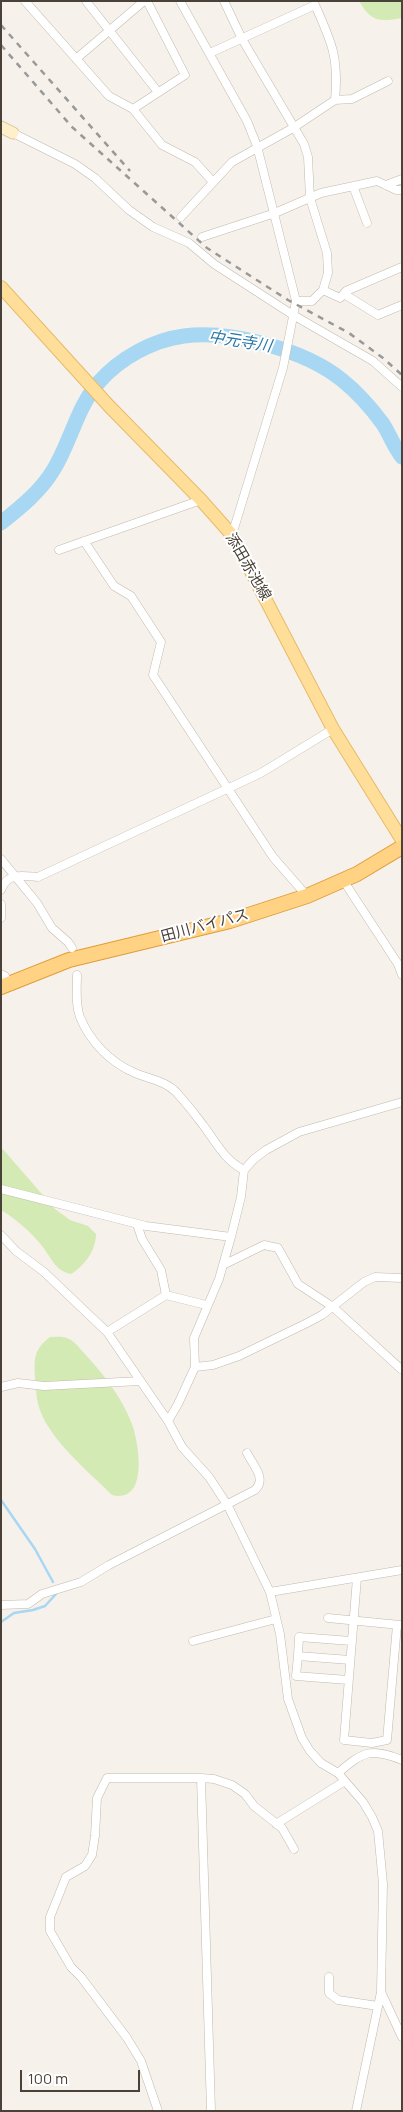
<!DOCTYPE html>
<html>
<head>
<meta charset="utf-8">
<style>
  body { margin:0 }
  #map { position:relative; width:403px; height:2112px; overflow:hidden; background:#f6f2eb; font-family:Manrope,sans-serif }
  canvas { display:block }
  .frame { position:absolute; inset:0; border:2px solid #4a4238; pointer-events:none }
  .scale { position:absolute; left:20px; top:2070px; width:120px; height:22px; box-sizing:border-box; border:2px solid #4a4238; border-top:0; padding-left:6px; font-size:15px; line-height:18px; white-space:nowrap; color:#4a4238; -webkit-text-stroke:4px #fff; paint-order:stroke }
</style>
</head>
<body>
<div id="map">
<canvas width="403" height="2112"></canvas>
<div class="frame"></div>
<div class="scale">100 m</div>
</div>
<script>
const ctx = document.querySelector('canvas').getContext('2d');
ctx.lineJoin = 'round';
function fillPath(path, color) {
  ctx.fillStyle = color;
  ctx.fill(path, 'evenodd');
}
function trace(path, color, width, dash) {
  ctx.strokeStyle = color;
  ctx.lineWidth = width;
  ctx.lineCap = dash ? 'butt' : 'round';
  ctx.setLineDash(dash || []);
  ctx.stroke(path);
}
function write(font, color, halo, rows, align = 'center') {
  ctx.font = font + ' Manrope,"Noto Sans JP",sans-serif';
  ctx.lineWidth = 4;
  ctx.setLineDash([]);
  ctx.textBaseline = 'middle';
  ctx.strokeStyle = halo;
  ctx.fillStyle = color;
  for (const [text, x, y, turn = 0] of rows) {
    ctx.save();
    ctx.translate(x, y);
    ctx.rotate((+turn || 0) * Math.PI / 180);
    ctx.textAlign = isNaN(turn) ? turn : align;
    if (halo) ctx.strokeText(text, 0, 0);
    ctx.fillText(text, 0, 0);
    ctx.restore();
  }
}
const green = new Path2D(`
  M359,1H402V18C380,22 371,22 359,1Z
  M1,1147L55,1209L70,1220L88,1226L96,1234C96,1251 84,1266 71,1274C55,1271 51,1257 42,1246C31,1232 16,1219 1,1210Z
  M50,1337C57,1337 63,1336 69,1339C74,1341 79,1347 83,1352C102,1372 122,1397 132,1424C139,1444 149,1504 112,1495C87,1470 47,1438 38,1404C36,1396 36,1386 35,1377C34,1358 34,1349 50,1337Z`);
const stream = new Path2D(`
  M1,1500L35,1549L53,1582
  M1,1622L14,1613L33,1610L45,1606L56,1594`);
const river = new Path2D(`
  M1,523C21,507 41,491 54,469C71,441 77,407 99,382C120,358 153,340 184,336C231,330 305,350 342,380C357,392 372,409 383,424C390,435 394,447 402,457`);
const minor = new Path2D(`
  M25,1L109,96L133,109L185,75L147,1
  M86,1L158,92
  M180,1L247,121L257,146L296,301L283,368L232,535
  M224,1L242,39L304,144L308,157L310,198L327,253L328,273L323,290L312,301H296
  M210,53L315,5C332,43 339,58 335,100
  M76,59L144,1
  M133,109L162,145L195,162L213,182
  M13,133L75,164L95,178L129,210L153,227L189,243L214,264L293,315L373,361L402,387
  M386,185L402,179
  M353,186L367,223
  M181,217L232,162L293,128L335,100L352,99L388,81
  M202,237L275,213L321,193L377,181L396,190H402
  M323,290L340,298L346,291L402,267
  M344,294L378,315L402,305
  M84,541L114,586L131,596L161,642L153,675L273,857L307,896
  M59,550L201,500
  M1,859L37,903L52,928L68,942L72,948
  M343,880L398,964L402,975
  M1,890C7,872 23,876 38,877L261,773L333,729
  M1,904V918
  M1,974L5,976L8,984
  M77,975C77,989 75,1004 80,1017C90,1042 111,1063 135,1073C149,1079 166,1081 177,1093C186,1103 195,1114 203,1125C216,1142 224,1160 244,1170
  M1,1189L146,1226L231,1237
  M137,1224L142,1239L161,1270L166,1295
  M1,1235L16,1251L44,1272L107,1332L168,1421L182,1447L209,1477L228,1506L270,1592L280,1634L288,1699L302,1738L310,1751L321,1763L338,1773L363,1802L372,1817L378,1831L383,1884L381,1992L356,2111
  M223,1265L264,1245L278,1248L298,1284L333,1307L401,1369
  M107,1332L166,1295L206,1305
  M195,1367L213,1365L239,1356L305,1324L322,1315L364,1282L375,1277L402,1278
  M1,1387L18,1383L44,1386L140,1381
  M168,1421L178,1404L195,1367L194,1338L219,1279L231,1237L241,1197L244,1170L254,1159L266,1150L299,1132L402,1102
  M357,1578L344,1740L372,1743L387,1740L397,1625
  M270,1592L402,1570
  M1,1605L28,1604L42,1594L81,1582L109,1565L255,1490C267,1479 253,1465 247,1453
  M328,1618L400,1625
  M193,1641L276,1619
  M298,1656L296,1676L348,1680
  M350,1660L298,1656L299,1637L351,1641
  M338,1773C363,1752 370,1747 402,1760
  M201,1778L214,1779L232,1785L245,1794L254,1806L282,1828L294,1849
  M276,1824L345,1781
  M329,1977V1993L338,2000L378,2006
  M381,1992L402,2037
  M158,2111L141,2061L127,2038L81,1977L71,1967L50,1931V1917L66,1877L85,1866L92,1855L95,1836L97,1798L107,1778H201L211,2111`);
const secondary = new Path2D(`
  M1,127L13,133`);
const primary = new Path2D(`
  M1,287L109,406L201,500L232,535L333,729L402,840`);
const trunk = new Path2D(`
  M1,987L69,960L230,921L307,896L357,874L402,847`);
const rail = new Path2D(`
  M1,25L130,171
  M1,45L72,127L207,248L288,300L349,333L383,358L402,375`);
const streetNames = [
  ["添田赤池線",248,567,60],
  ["田川バイパス",205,926,-15]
];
const waterNames = [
  ["中元寺川",240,342,9]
];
fillPath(green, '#d4eab4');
trace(stream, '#a7d7f2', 2.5);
trace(river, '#a7d7f2', 15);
trace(minor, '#c1b9ad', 9);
trace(secondary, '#d6c49a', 13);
trace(primary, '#e6bb68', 14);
trace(trunk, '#e09c3a', 16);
trace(minor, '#fff', 8);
trace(secondary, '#fff0cb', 11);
trace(primary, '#ffde9a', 12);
trace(trunk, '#ffd383', 14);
trace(rail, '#999', 2.5, [6, 6]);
write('15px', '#4a4238', '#fff', streetNames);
write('italic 16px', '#2b78a8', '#fff', waterNames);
</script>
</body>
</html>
